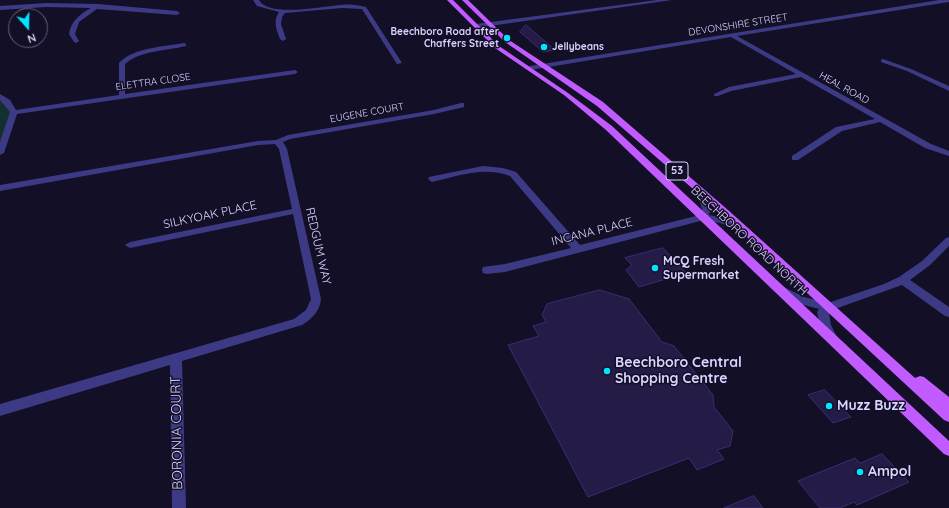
<!DOCTYPE html>
<html>
<head>
<meta charset="utf-8">
<style>
  body { margin:0 }
  #map { position:relative; width:949px; height:508px; overflow:hidden; background:#130f26; font-family:Quicksand,sans-serif }
  canvas { display:block }
  .north { position:absolute; left:8px; top:8px; width:40px; height:40px; box-sizing:border-box; background:#130f26; border:1px solid #625e7d; border-radius:50%; rotate:160deg; font-size:11px; font-weight:700; line-height:16px; text-align:center; color:#d9d4ff }
  .north::after { content:''; display:block; margin:auto; width:14px; height:18px; background:#00e5ff; clip-path:polygon(50% 0,100% 100%,50% 72%,0 100%) }
</style>
</head>
<body>
<div id="map">
<canvas width="949" height="508"></canvas>
<div class="north">N</div>
</div>
<script>
const ctx = document.querySelector('canvas').getContext('2d');
ctx.lineJoin = 'round';
function fillPath(path, color) {
  ctx.fillStyle = color;
  ctx.fill(path, 'evenodd');
}
function trace(path, color, width, dash) {
  ctx.strokeStyle = color;
  ctx.lineWidth = width;
  ctx.lineCap = dash ? 'butt' : 'round';
  ctx.setLineDash(dash || []);
  ctx.stroke(path);
}
function write(font, color, halo, rows, align = 'center') {
  ctx.font = font + ' Quicksand,sans-serif';
  ctx.lineWidth = 3;
  ctx.setLineDash([]);
  ctx.textBaseline = 'middle';
  ctx.strokeStyle = halo;
  ctx.fillStyle = color;
  for (const [text, x, y, turn = 0] of rows) {
    ctx.save();
    ctx.translate(x, y);
    ctx.rotate((+turn || 0) * Math.PI / 180);
    ctx.textAlign = isNaN(turn) ? turn : align;
    if (halo) ctx.strokeText(text, 0, 0);
    ctx.fillText(text, 0, 0);
    ctx.restore();
  }
}
const green = new Path2D(`
  M0,96L12,107L0,153Z`);
const building = new Path2D(`
  M526,25L555,50L543,52L520,32Z
  M663,248L686,273L639,287L626,270L632,265L625,258Z
  M600,290L629,299L662,342L674,346L713,395L714,407L733,431L730,446L717,450L724,459L697,470L689,458L588,497L508,345L539,336L533,326L546,322L542,315L547,304Z
  M825,390L851,417L833,423L808,395Z
  M882,454L909,482L857,505L854,502L840,508H820L798,481L855,458L860,463Z
  M754,496L763,508H724Z`);
const minor = new Path2D(`
  M253,0H259C269,18 323,6 341,5C350,4 358,5 366,7L402,63L397,64L362,9L342,8L285,13L282,17L281,24L286,39L283,41L280,39C276,29 273,21 279,12L257,6Z
  M657,0H672L476,28L473,26L476,24Z
  M939,0H949V2L737,36L931,144L949,151V156L925,148L880,122L842,131L798,160H792V156L836,127L875,119L801,77L731,91L718,96H714V94L729,87L796,74L731,37L530,70L527,68L530,66Z
  M46,3L98,4L177,11L180,13L177,15L97,9L79,22L75,34L79,41L76,43L74,42L69,34C71,21 80,14 91,8L46,7L0,10V6Z
  M184,43L186,44V46C166,51 141,50 125,64V94L295,70L298,72L295,74L17,114L4,153L0,155V142L10,112L0,100V94L10,100L16,110L119,95V63C134,47 164,47 184,43Z
  M883,59L911,69L949,86V91L907,71L881,62V60Z
  M461,103H464V107L434,114L290,139L283,142L287,149L321,299C320,311 312,319 302,325L182,361L186,508H172L170,365L0,416V404L294,319L306,310L311,299L293,214L130,248L125,245L130,242L292,209L279,149L275,144L258,145L0,191V185L258,141L276,140L288,135L434,110Z
  M483,166L503,168L516,172L580,245L700,215L702,209L697,192L701,189C709,192 712,208 709,215L725,218L745,226L747,228L742,231L720,223L704,220L505,272L487,274L483,273L482,270L483,267L505,264L571,248L510,176C484,166 458,176 432,182L428,179L429,177Z
  M949,237V246L930,265L910,280L949,307V317L945,316L902,285L832,310L829,313L831,325L837,337L835,340L831,341L827,340L820,325L817,312L819,309L797,303L780,294L779,291L780,288L784,287L804,297L828,303L884,284L899,277L922,261L946,238Z`);
const primary = new Path2D(`
  M447,0H453L499,46L568,93L612,126L949,441V456L944,454L606,130L564,95L495,48Z
  M462,0H468L509,40L603,102L728,210L915,378L920,376L924,377L949,397V422L944,420L722,214L597,106L505,42Z`);
const markers = [
  [507,38,4,"#00e5ff"],
  [544,47,4,"#00e5ff"],
  [655,268,4,"#00e5ff"],
  [607,371,4,"#00e5ff"],
  [829,406,4,"#00e5ff"],
  [860,472,4,"#00e5ff"]
];
const farStreetnames = [
  ["DEVONSHIRE STREET",738,25,-9],
  ["ELETTRA CLOSE",153,82,-8],
  ["HEAL ROAD",844,88,29],
  ["EUGENE COURT",367,113,-10]
];
const farPoinames = [
  ["Beechboro Road after",499,32],
  ["Chaffers Street",499,44],
  ["Jellybeans",552,47,"left"]
];
const shields = [
  [677,171,22]
];
const shieldNames = [
  ["53",677,171]
];
const streetNames = [
  ["SILKYOAK PLACE",210,215,-12],
  ["INCANA PLACE",592,232,-14],
  ["BEECHBORO ROAD NORTH",749,241,43],
  ["REDGUM WAY",318,246,77]
];
const poiNames = [
  ["MCQ Fresh",663,261],
  ["Supermarket",663,275]
];
const nearPoinames = [
  ["Beechboro Central",615,363],
  ["Shopping Centre",615,379],
  ["Muzz Buzz",837,406],
  ["Ampol",868,472]
];
const nearStreetnames = [
  ["BORONIA COURT",177,433,-91]
];
fillPath(green, '#12302f');
fillPath(building, '#241b47');
trace(building, '#3b2d73', 1);
fillPath(minor, '#3d3a85');
fillPath(primary, '#c25bff');
for (const [x, y, r, color] of markers) {
  const dot = new Path2D();
  dot.arc(x, y, r, 0, 2 * Math.PI);
  ctx.fillStyle = color;
  ctx.fill(dot);
  trace(dot, '#130f26', 1.5);
}
write('10px', '#d9d4ff', '#130f26', farStreetnames);
write('bold 10px', '#d9d4ff', '#130f26', farPoinames, 'right');
for (const [x, y, w] of shields) {
  const box = new Path2D();
  box.roundRect(x - w / 2, y - 9, w, 18, 3);
  ctx.fillStyle = '#130f26';
  ctx.fill(box);
  trace(box, '#d9d4ff', 1);
}
write('bold 11px', '#d9d4ff', null, shieldNames);
write('12px', '#d9d4ff', '#130f26', streetNames);
write('bold 12px', '#d9d4ff', '#130f26', poiNames, 'left');
write('bold 14px', '#d9d4ff', '#130f26', nearPoinames, 'left');
write('14px', '#d9d4ff', '#130f26', nearStreetnames);
</script>
</body>
</html>
